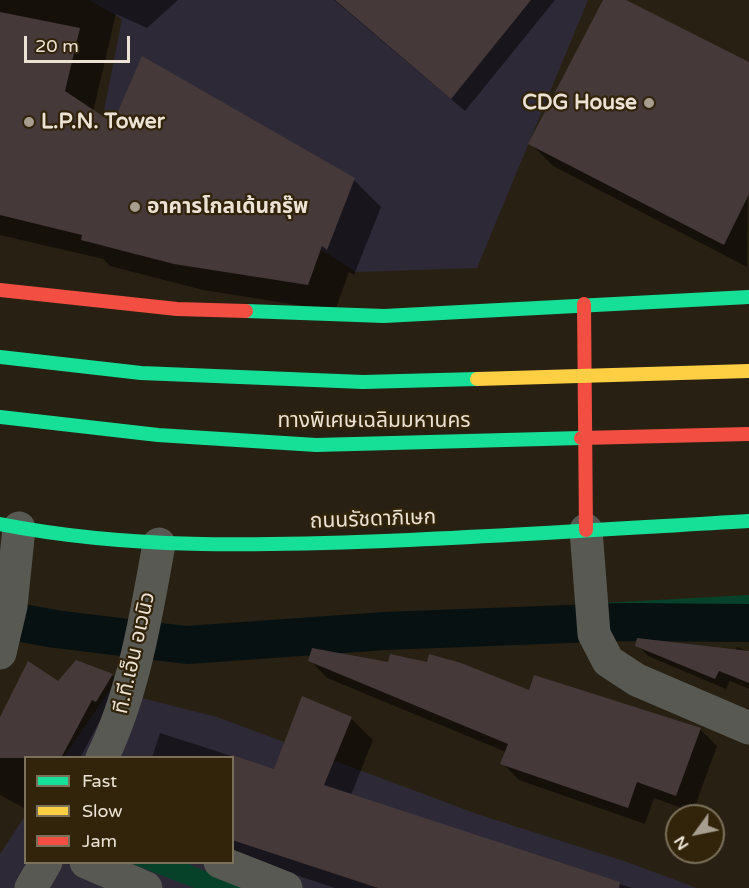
<!DOCTYPE html>
<html>
<head>
<meta charset="utf-8">
<style>
  body { margin:0 }
  #map { position:relative; width:749px; height:888px; overflow:hidden; background:#282113; font-family:"Varela Round",sans-serif }
  canvas { display:block }
  .legend { position:absolute; left:24px; top:756px; width:210px; height:108px; box-sizing:border-box; background:#31240a; border:2px solid #7b705a; margin:0; padding:8px 10px; list-style:none; font-size:18px; color:#ebe2d3 }
  .legend li { display:flex; align-items:center; gap:12px; height:30px }
  .legend b { width:30px; border:2px solid #7b705a }
  .north { position:absolute; left:665px; top:804px; width:60px; height:60px; box-sizing:border-box; background:#31240a; border:2px solid #7b705a; border-radius:50%; rotate:237deg; font-size:16px; font-weight:700; line-height:24px; text-align:center; color:#ebe2d3 }
  .north::after { content:''; display:block; margin:auto; width:21px; height:27px; background:#a79e90; clip-path:polygon(50% 0,100% 100%,50% 72%,0 100%) }
  .scale { position:absolute; left:24px; top:36px; width:106px; height:27px; box-sizing:border-box; border:3px solid #ebe2d3; border-top:0; padding-left:8px; font-size:18px; line-height:21px; white-space:nowrap; color:#ebe2d3; -webkit-text-stroke:4px #31240a; paint-order:stroke }
</style>
</head>
<body>
<div id="map">
<canvas width="749" height="888"></canvas>
<ul class="legend">
<li><b style="height:8px;background:#16e098"></b>Fast</li>
<li><b style="height:8px;background:#ffcf43"></b>Slow</li>
<li><b style="height:8px;background:#f24e42"></b>Jam</li>
</ul>
<div class="north">N</div>
<div class="scale">20 m</div>
</div>
<script>
const ctx = document.querySelector('canvas').getContext('2d');
ctx.lineJoin = 'round';
function fillPath(path, color) {
  ctx.fillStyle = color;
  ctx.fill(path, 'evenodd');
}
function trace(path, color, width, dash) {
  ctx.strokeStyle = color;
  ctx.lineWidth = width;
  ctx.lineCap = dash ? 'butt' : 'round';
  ctx.setLineDash(dash || []);
  ctx.stroke(path);
}
function write(font, color, halo, rows, align = 'center') {
  ctx.font = font + ' "Varela Round","Noto Sans Thai",sans-serif';
  ctx.lineWidth = 4.5;
  ctx.setLineDash([]);
  ctx.textBaseline = 'middle';
  ctx.strokeStyle = halo;
  ctx.fillStyle = color;
  for (const [text, x, y, turn = 0] of rows) {
    ctx.save();
    ctx.translate(x, y);
    ctx.rotate((+turn || 0) * Math.PI / 180);
    ctx.textAlign = isNaN(turn) ? turn : align;
    if (halo) ctx.strokeText(text, 0, 0);
    ctx.fillText(text, 0, 0);
    ctx.restore();
  }
}
const commercial = new Path2D(`
  M89,0H588L477,268L356,272L104,111L122,19Z
  M110,690L217,717L480,815L627,862L697,888H0V854L25,816L26,862H232V758L64,757Z`);
const green = new Path2D(`
  M749,595V630L607,632L601,603Z
  M130,863H186L245,888H194Z`);
const shadow = new Path2D(`
  M0,0H178L147,28L116,14L93,112L113,125L354,180L381,207L354,275L349,272L335,311L203,290L110,266L103,259L0,235Z
  M334,0H555L465,111Z
  M604,0H623L749,63L747,267L553,166L530,143Z
  M637,645L735,651L737,647L749,652V689L730,681L726,689L648,656Z
  M310,660L530,692L700,729L717,746L693,812L654,798L645,824L519,780L502,763L506,752L327,678Z
  M112,675L124,687L105,711L80,758H26V809L0,795V732L59,683Z
  M351,718L373,740L351,795L632,888H335L232,854V758H152L160,733L275,770Z`);
const canal = new Path2D(`
  M0,619L55,629L187,645L385,631L621,622L749,623`);
const building = new Path2D(`
  M335,0H531L451,99Z
  M603,0H626L749,62V194L724,245L528,144Z
  M0,12L80,28L65,91L113,123L142,56L355,178L327,250L322,246L308,285L174,264L81,240L82,235L0,215Z
  M637,638L749,651V683L719,671L715,679L635,646Z
  M312,648L388,662L390,654L427,662L429,654L461,663L529,690L534,675L701,728L676,796L637,782L628,808L500,764L508,744L308,661Z
  M76,660L113,674L96,702L92,700L61,758H0V717L28,661L58,681Z
  M302,696L352,717L324,785L620,882L619,888H378L232,840V755L274,769Z`);
const street = new Path2D(`
  M586,530L594,634L608,661L637,680L749,728
  M0,653L11,606L19,528
  M102,758C134,692 146,616 159,544
  M86,862L146,888
  M220,862L286,888
  M31,888L46,862`);
const fast = new Path2D(`
  M246,311L384,316L749,297
  M0,524C128,549 256,546 385,541C507,536 628,528 749,521`);
const jam = new Path2D(`
  M0,290L177,309L246,311
  M584,304L586,530`);
const fastBridge = new Path2D(`
  M0,357L141,373L363,382L477,379
  M0,417L158,435L316,445L581,438`);
const slowBridge = new Path2D(`
  M477,379L749,371`);
const jamBridge = new Path2D(`
  M581,438L749,434`);
const markers = [
  [649,103,6,"#a79e90"],
  [29,122,6,"#a79e90"],
  [135,207,6,"#a79e90"]
];
const poiNames = [
  ["CDG House",637,103,"right"],
  ["L.P.N. Tower",41,122],
  ["อาคารโกลเด้นกรุ๊พ",147,207]
];
const streetNames = [
  ["ทางพิเศษเฉลิมมหานคร",374,421],
  ["ถนนรัชดาภิเษก",373,520,-2],
  ["ที.ที.เอ็น อเวนิว",135,653,-77]
];
fillPath(commercial, '#2e2936');
fillPath(green, '#054229');
fillPath(shadow, '#0007');
trace(canal, '#071112', 38);
fillPath(building, '#45393a');
trace(street, '#585953', 33);
trace(fast, '#16e098', 14);
trace(jam, '#f24e42', 14);
trace(fastBridge, '#16e098', 14);
trace(slowBridge, '#ffcf43', 14);
trace(jamBridge, '#f24e42', 14);
for (const [x, y, r, color] of markers) {
  const dot = new Path2D();
  dot.arc(x, y, r, 0, 2 * Math.PI);
  ctx.fillStyle = color;
  ctx.fill(dot);
  trace(dot, '#31240a', 2);
}
write('bold 21px', '#ebe2d3', '#31240a', poiNames, 'left');
write('21px', '#ebe2d3', '#31240a', streetNames);
</script>
</body>
</html>
